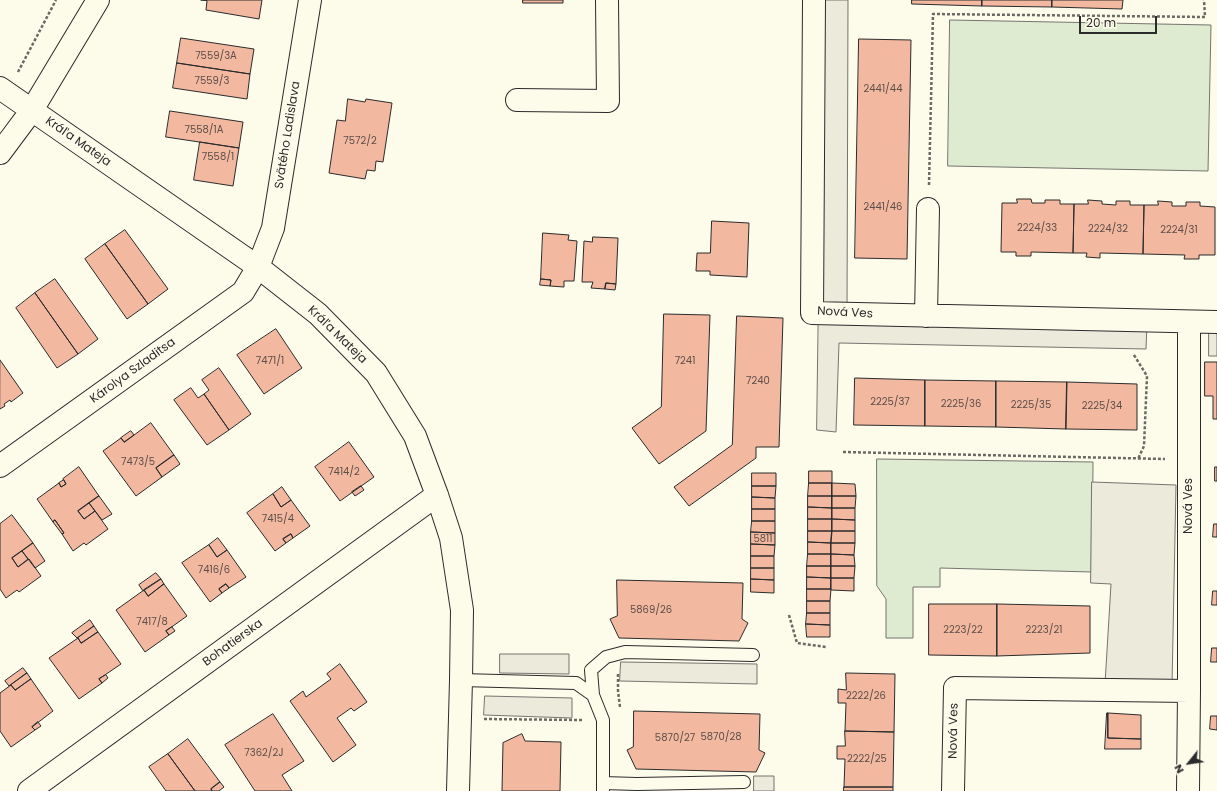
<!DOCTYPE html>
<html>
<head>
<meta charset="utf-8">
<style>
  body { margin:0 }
  #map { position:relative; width:1217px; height:791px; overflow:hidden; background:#fdfbea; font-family:Poppins,sans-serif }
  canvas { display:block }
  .north { position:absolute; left:1169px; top:743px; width:40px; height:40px; -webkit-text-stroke:3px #fdfbea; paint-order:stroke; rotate:240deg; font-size:11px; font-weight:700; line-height:16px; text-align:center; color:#2b2b2b }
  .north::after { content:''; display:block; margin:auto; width:14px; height:18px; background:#2b2b2b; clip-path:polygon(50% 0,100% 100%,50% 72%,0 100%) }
  .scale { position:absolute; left:1079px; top:16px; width:78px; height:18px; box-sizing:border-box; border:2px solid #2b2b2b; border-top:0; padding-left:5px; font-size:12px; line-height:14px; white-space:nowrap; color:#2b2b2b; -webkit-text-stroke:3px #fdfbea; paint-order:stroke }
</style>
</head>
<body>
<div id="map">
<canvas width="1217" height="791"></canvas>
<div class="north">N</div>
<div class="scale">20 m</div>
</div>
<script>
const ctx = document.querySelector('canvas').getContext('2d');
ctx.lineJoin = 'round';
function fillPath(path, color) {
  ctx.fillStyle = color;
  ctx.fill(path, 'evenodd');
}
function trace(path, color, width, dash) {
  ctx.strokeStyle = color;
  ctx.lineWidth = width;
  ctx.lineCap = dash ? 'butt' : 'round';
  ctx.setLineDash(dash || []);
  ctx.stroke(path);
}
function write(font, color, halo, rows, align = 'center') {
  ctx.font = font + ' Poppins,sans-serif';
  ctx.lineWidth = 3;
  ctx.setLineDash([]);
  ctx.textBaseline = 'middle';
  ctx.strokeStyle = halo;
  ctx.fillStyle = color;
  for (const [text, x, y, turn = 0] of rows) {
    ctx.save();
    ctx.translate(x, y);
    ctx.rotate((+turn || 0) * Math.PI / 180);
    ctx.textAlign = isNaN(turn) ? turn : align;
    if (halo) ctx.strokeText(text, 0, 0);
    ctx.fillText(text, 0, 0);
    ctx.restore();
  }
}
const green = new Path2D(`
  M950,20L1211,25L1208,171L948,166Z
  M877,459L1093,462L1092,572L940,568V587H913V638H886V599L877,586Z`);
const parking = new Path2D(`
  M823,0H848L847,315L1147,323L1146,349L839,343L836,432L817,430Z
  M1209,329H1217V356H1209Z
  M1092,482L1176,485L1172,686L1105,684L1111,584L1091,583Z
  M500,654H569V674L500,673Z
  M621,662L757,664V684L620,681Z
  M485,696L572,698V718L484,715Z
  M754,776H774V791H754Z`);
const building = new Path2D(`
  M201,0H262L259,19L206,10L207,1Z
  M523,0H563V3H523Z
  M912,0H982V6L912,4Z
  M982,0H1052V7L982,6Z
  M1052,0H1123L1122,9L1052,7Z
  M181,38L254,49L250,74L177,63Z
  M859,39L911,40L907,259L855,258Z
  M177,63L250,74L247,99L173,88Z
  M348,99L365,102L366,99L392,103L383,162L376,161L375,171L367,170L365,179L329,173L337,120L345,121Z
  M170,111L243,122L239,148L166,137Z
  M200,142L239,148L233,186L194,180Z
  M1017,199H1031L1032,203H1045V200H1060V204H1074L1073,253L1031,252V256H1016V252H1001L1002,203H1017Z
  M1088,200L1102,201V204L1116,205V201H1130V205H1144L1143,254L1100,253V258L1086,257L1087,253H1073L1074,204H1088Z
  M1158,201L1172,202V206H1186V202H1200V206L1215,207V255H1199V259H1184L1185,255L1143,254L1144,205H1158Z
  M712,221L749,223L747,277L710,275V271H696L697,253H710Z
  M125,230L168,289L148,304L105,244Z
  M543,233L569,235L568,240L577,241L574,281H564V287L550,286L551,280L541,279Z
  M593,237L618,238L616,284L606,283L605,289L591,288L593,282H582L584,241L592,242Z
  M105,244L148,304L127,319L85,259Z
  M55,279L98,339L78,354L35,293Z
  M541,279L551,280L550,286L540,285Z
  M606,283L616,284L615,290L605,289Z
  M35,293L78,354L57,368L16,308Z
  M664,314L710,315L706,431L659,464L632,428L661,407Z
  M737,316L783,318L779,447H756V458L689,506L674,487L732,445Z
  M276,329L302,368L264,394L237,355Z
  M0,360L23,393L11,402L10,400L4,404L5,406L0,409Z
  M1205,362H1217V419H1213V396H1205Z
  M219,368L251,414L229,430L204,394L209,390L202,380Z
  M855,378L925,380V426L854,425Z
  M925,380L996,381V427L925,426Z
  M996,381L1067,382L1066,429L996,427Z
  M1067,382L1137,384V430L1066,429Z
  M191,388L198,398L204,394L229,430L207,445L174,400Z
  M151,423L174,455L156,468L162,477L136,496L103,451L121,438L124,442Z
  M131,431L134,435L124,442L121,438Z
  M349,442L374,477L340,501L315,467Z
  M174,455L180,464L162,477L156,468Z
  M79,467L99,496L78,511L84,519L95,511L108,529L86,545L84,543L73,551L62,534L64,533L55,520L53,522L37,499L59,483L61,487L66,484L63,479Z
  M1215,467H1217V481H1215Z
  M809,471H832V483H809Z
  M752,473H776V486H752Z
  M64,480L66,484L61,487L59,483Z
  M809,483H832V496H808Z
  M832,483L855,484L856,496H832Z
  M361,486L364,490L355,496L352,492Z
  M752,486H776L775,498L752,497Z
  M282,487L291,500L281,507L273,494Z
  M273,494L281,507L291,500L310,526L293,538L291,534L283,539L286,543L275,551L247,513Z
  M99,496L112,514L102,520L89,503Z
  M808,496H832V508L808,507Z
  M832,496H856L855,508H832Z
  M752,497L775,498V509H752Z
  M89,503L95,511L84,519L78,511Z
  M808,507L832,508V519H808Z
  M832,508H855V520L832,519Z
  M752,509H775V521H752Z
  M12,515L33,543L12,558L18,567L29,559L41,576L19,592L17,590L6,598L0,589V524Z
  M808,519H832V531H808Z
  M832,519L855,520V531H832Z
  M55,520L64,533L62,534L53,522Z
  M752,521H775V533L751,532Z
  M1214,524H1217V537H1213Z
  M808,531H832L831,543L808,542Z
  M832,531H855V543H831Z
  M751,532L775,533V545L751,544Z
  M291,534L293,538L286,543L283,539Z
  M218,538L227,550L217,557L209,545Z
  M808,542L831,543V554H808Z
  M33,543L45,561L35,568L22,551Z
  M831,543H855L854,555L831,554Z
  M751,544L775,545L774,556H751Z
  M209,545L217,557L227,550L246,577L229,588L226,584L219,589L222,593L210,602L182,563Z
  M22,551L28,559L18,567L12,558Z
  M808,554H831V566H807Z
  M831,554L854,555L855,566H831Z
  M751,556H774V568H751Z
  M807,566H831V578L807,577Z
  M831,566H855L854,578H831Z
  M751,568H774V580L751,579Z
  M156,573L161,579L143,591L139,585Z
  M807,577L831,578V589H807Z
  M831,578H854V591L831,590Z
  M161,579L164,584L148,596L144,590Z
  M751,579L774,580V593L751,592Z
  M617,580L743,583L742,619L748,623L739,641L619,638L610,619L617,616Z
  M164,584L187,616L166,631L169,635L145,652L116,610L144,590L148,596Z
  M226,584L229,588L222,593L219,589Z
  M807,589H831L830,601H807Z
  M1213,591H1217V605H1212Z
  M807,601H830V613H807Z
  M929,604H997V656L929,655Z
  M997,604L1090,606V653L997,656Z
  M807,613H830V625L806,624Z
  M90,620L94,626L77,638L72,633Z
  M806,624L830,625V637H807Z
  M94,626L98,632L81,643L78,638Z
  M172,627L175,631L169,635L166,631Z
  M98,632L121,664L99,679L102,683L79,699L49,658L78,638L81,643Z
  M1212,648H1217V662H1211Z
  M340,664L367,702L354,711L351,708L337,718L356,745L333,762L290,701L303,691L306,697L331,679L327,674Z
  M23,668L27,673L9,686L5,681Z
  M27,673L31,679L15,690L11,685Z
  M846,673L895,674L894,732L845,731L846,703H838V689L846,690Z
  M106,675L108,678L102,683L99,679Z
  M31,679L53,711L32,727L35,730L11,747L0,731V693L11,685L15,690Z
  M634,711L760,714L759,750L765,753L756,772L636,769L627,750L633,747Z
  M1107,713H1108V738L1141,739V749H1105Z
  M1108,713L1141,715V739L1108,738Z
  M273,714L304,761L282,775L292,791H255L225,745Z
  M1211,716H1217V730L1210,729Z
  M38,722L41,726L35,730L32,727Z
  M845,731L894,732L893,787H844L845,759H837V746H845Z
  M522,734L525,741L561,742L560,791H502L503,743Z
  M188,739L220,782L211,789L212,791H195L168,754Z
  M168,754L195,791H166L149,767Z
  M220,782L224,787L219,791H212L211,789Z
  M844,787H893V791H844Z`);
const path = new Path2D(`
  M18,72L56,0
  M929,185L933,14L1205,17L1204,0
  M1134,355L1147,376L1144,446L1138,459
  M843,452L1165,459
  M789,615L797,643L826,647
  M618,674V691L620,707
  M484,719L583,720`);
const service = new Path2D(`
  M461,680L576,683L593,695L603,720V783
  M593,695L591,670L606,657L625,652L753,655
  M603,790V783L637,784L744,782`);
const minor = new Path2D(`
  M814,0L812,313L1217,322
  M0,88L258,267L318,314L376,373L415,436L437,495L451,538L462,610L461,680L458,791
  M517,100L608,101L607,0
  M0,153L32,110L98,0
  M926,316L928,209
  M0,466L243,292L258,267L273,228L310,0
  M29,791L437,495
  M953,791L955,688L1189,691V322
  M1188,791L1189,691`);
const numberNames = [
  ["7559/3A",216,56],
  ["7559/3",212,81],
  ["2441/44",883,89],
  ["7558/1A",204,130],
  ["7572/2",360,141],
  ["7558/1",218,157],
  ["2441/46",883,207],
  ["2224/33",1037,228],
  ["2224/32",1108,229],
  ["2224/31",1179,230],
  ["7471/1",270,361],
  ["7241",685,361],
  ["7240",758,381],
  ["2225/37",890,402],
  ["2225/36",961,404],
  ["2225/35",1031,405],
  ["2225/34",1102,406],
  ["7473/5",138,462],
  ["7414/2",344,472],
  ["7415/4",278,519],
  ["5811",763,539],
  ["7416/6",214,570],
  ["5869/26",651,610],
  ["7417/8",152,622],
  ["2223/22",963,630],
  ["2223/21",1044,630],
  ["2222/26",866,696],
  ["5870/28",721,737],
  ["5870/27",675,738],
  ["7362/2J",264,753],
  ["2222/25",867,759]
];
const streetNames = [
  ["Svätého Ladislava",288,135,-81],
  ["Kráľa Mateja",78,142,35],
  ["Nová Ves",845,313,3],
  ["Kráľa Mateja",337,335,44],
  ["Károlya Szladitsa",133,371,-36],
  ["Nová Ves",1189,506,-90],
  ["Bohatierska",233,643,-36],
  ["Nová Ves",954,731,-89]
];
fillPath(green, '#deebd1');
trace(green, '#74746e', 1);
fillPath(parking, '#eceadb');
trace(parking, '#74746e', 1);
fillPath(building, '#f2b8a0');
trace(building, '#2b2b2b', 1);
trace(service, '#2b2b2b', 14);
trace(minor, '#2b2b2b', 24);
trace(path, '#6a6964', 2.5, [3, 2]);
trace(service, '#fdfbea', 12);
trace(minor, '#fdfbea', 22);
write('10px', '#5d4e48', null, numberNames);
write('12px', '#2b2b2b', '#fdfbea', streetNames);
</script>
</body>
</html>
